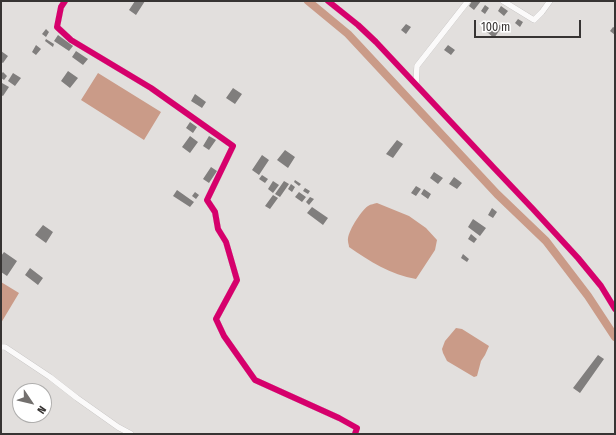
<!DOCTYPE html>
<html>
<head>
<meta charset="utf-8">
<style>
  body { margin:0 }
  #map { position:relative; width:616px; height:435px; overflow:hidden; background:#e2dfdd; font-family:"Fira Sans Condensed",sans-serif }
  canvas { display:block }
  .frame { position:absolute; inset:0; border:2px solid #373433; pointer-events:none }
  .north { position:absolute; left:12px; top:383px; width:40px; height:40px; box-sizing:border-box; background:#fff; border:1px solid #afaead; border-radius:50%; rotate:125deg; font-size:11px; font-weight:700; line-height:16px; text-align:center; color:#373433 }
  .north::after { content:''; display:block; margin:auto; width:14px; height:18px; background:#73706e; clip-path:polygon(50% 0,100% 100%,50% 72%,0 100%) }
  .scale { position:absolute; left:474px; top:20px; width:107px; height:18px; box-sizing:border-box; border:2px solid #373433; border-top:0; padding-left:5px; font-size:12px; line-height:14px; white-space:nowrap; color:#373433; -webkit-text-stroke:3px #fff; paint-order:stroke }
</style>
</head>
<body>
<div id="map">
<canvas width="616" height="435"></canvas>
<div class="frame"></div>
<div class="north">N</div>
<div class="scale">100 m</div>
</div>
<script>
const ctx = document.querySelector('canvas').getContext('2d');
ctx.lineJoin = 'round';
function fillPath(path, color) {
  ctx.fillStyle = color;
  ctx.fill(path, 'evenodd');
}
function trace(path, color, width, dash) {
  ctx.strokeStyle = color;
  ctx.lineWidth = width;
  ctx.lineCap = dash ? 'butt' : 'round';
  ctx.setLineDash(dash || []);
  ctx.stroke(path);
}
const water = new Path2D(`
  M98,73L161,112L144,140L81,100Z
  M377,203L409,216L426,228L437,240L435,250L416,279C391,275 369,261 349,247C349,245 348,243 348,241C347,232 361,211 368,206C371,204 374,204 377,203Z
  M1,282L19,293L1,323Z
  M456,328L462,329L489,346L485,355L481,361L477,376L474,377L447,361L443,353L442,349L445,341Z`);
const canal = new Path2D(`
  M308,1L348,34L497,194L546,241L588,296L615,337`);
const building = new Path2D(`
  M135,1H145L136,15L129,10Z
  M472,1H481L474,10L469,6Z
  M485,5L489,8L485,14L481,11Z
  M501,6L508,11L504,16L498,11Z
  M518,19L523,22L520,27L515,23Z
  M494,21L502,27L494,38L487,32Z
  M406,24L411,27L406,34L401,30Z
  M613,27L615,28V35L610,31Z
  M46,29L49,32L46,37L42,34Z
  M58,35L73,46L69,51L54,41Z
  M46,39L54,44L53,47L45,41Z
  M36,45L41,49L36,55L32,52Z
  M448,45L455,50L451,55L444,50Z
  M1,51L8,56L3,63L1,62Z
  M76,51L88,59L83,65L72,57Z
  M68,71L78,78L70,88L61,81Z
  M3,72L7,76L4,80L1,78V74Z
  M13,73L21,78L15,86L8,81Z
  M2,83L9,87L3,96L1,95V85Z
  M233,88L242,94L235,104L226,98Z
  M195,94L206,102L202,108L191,101Z
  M190,122L197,127L193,133L186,128Z
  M190,136L198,142L190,153L182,147Z
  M209,136L216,140L209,150L203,146Z
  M397,140L403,144L393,158L386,154Z
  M285,150L295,157L288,168L277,160Z
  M262,155L269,160L259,175L252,170Z
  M211,167L217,171L209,183L203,179Z
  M434,172L443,178L438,184L430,178Z
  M262,175L268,179L265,183L259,179Z
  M454,177L462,183L457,189L449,184Z
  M295,180L301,184L299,186L294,182Z
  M273,181L279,185L273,193L268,189Z
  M284,181L289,184L280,197L275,194Z
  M291,184L295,187L292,192L288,189Z
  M416,186L421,189L416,196L411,193Z
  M305,188L310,191L308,194L303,191Z
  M424,189L431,194L428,199L421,194Z
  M177,190L194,202L190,207L173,196Z
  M195,192L199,195L196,199L192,196Z
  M299,192L306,197L302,202L295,197Z
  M273,195L278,198L270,209L265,206Z
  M310,197L314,199L309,205L306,202Z
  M312,207L328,218L323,225L307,213Z
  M492,208L497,212L493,218L488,215Z
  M473,219L486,228L480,236L468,227Z
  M43,225L53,232L46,243L35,235Z
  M471,234L477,239L474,243L468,239Z
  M4,252L17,261L7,276L1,272V256Z
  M463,254L469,259L467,262L461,258Z
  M30,268L43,278L38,285L25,275Z
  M598,355L604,359L580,393L573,388Z`);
const street = new Path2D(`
  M65,1L61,7L57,27L71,40L151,88L233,146L207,200L215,212L218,229L226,242L237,280L216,319L224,336L255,380L339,418L357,428L355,434
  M328,1L358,25L376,42L495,169L532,208L578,258L601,286L615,309
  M503,1L534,20L542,12L550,1
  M416,84L417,66L468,1
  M1,347H5L50,377L77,398L118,427L131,434`);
const cycleway = new Path2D(`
  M65,1L61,7L57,27L71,40L151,88L233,146L207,200L215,212L218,229L226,242L237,280L216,319L224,336L255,380L339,418L357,428L355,434
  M328,1L358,25L376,42L495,169L532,208L578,258L601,286L615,309`);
fillPath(water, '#ca9b88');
trace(canal, '#ca9b88', 8);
fillPath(building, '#807e7d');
trace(street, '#bab8b7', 6);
trace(street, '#fbfafa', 5.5);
trace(cycleway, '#d6006c', 6);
</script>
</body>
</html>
